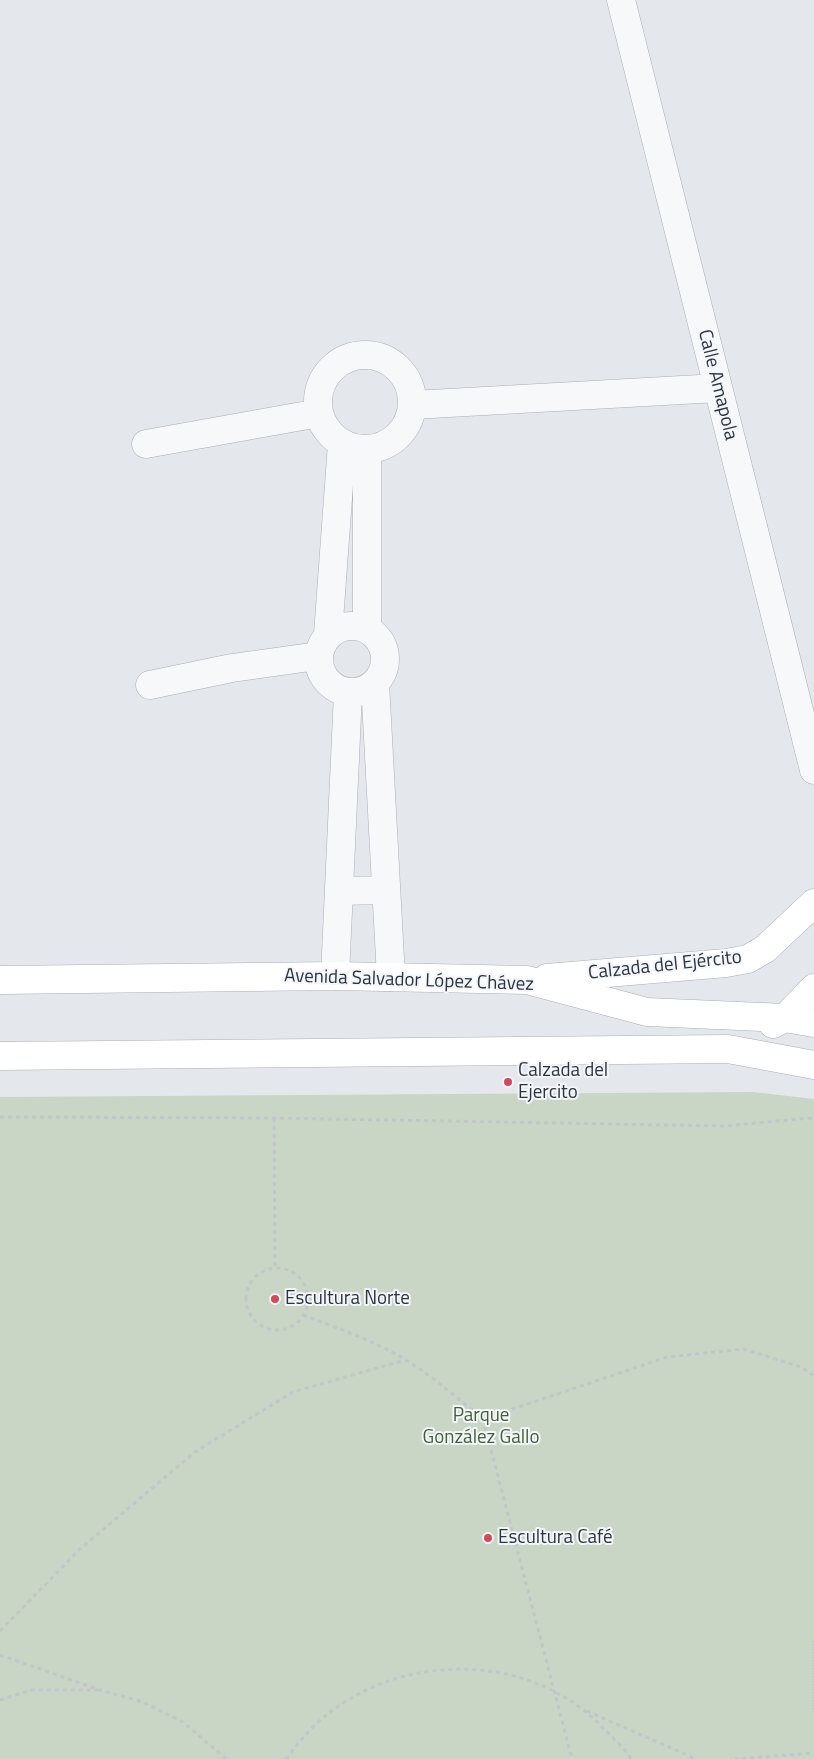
<!DOCTYPE html>
<html>
<head>
<meta charset="utf-8">
<style>
  body { margin:0 }
  canvas { display:block; background:#e4e7ec }
</style>
</head>
<body>
<canvas width="814" height="1759"></canvas>
<script>
const ctx = document.querySelector('canvas').getContext('2d');
ctx.lineJoin = 'round';
function fillPath(path, color) {
  ctx.fillStyle = color;
  ctx.fill(path, 'evenodd');
}
function trace(path, color, width, dash) {
  ctx.strokeStyle = color;
  ctx.lineWidth = width;
  ctx.lineCap = dash ? 'butt' : 'round';
  ctx.setLineDash(dash || []);
  ctx.stroke(path);
}
function write(font, color, halo, rows, align = 'center') {
  ctx.font = font + ' "Titillium Web",sans-serif';
  ctx.lineWidth = 4;
  ctx.setLineDash([]);
  ctx.textBaseline = 'middle';
  ctx.strokeStyle = halo;
  ctx.fillStyle = color;
  for (const [text, x, y, turn = 0] of rows) {
    ctx.save();
    ctx.translate(x, y);
    ctx.rotate((+turn || 0) * Math.PI / 180);
    ctx.textAlign = isNaN(turn) ? turn : align;
    if (halo) ctx.strokeText(text, 0, 0);
    ctx.fillText(text, 0, 0);
    ctx.restore();
  }
}
const green = new Path2D(`
  M753,1092L814,1099V1759H0V1097Z`);
const path = new Path2D(`
  M0,1117L274,1118L725,1126L809,1118L814,1120
  M274,1118L275,1268
  M246 1299a31 31 0 1 1 62 0a31 31 0 1 1-62 0Z
  M303,1315C337,1328 375,1341 406,1360C434,1377 458,1399 483,1419L667,1357L743,1349L801,1367L814,1376
  M483,1419L572,1759
  M0,1631L80,1549L195,1452L293,1392L405,1360
  M814,1641V1712
  M0,1655L100,1690L143,1702L183,1722L226,1759
  M0,1700L32,1690H98
  M587,1711L696,1759
  M286,1759C300,1741 314,1723 333,1710C410,1653 528,1654 598,1723C608,1734 624,1746 631,1759
  M734,1759L814,1753`);
const minor = new Path2D(`
  M621,0L814,770
  M318 402a47 47 0 1 1 94 0a47 47 0 1 1-94 0Z
  M413,405L718,388
  M146,444L319,413
  M367,449V629
  M319 659a33 33 0 1 1 66 0a33 33 0 1 1-66 0Z
  M328,634L342,444
  M375,683L391,977
  M150,685L232,668L318,656
  M339,891L386,890
  M335,976L348,693`);
const secondary = new Path2D(`
  M547,978L726,963L748,959L765,949L814,903
  M0,980L335,976L527,980L647,1012L785,1018L814,1023
  M773,1024L785,1018L814,988
  M0,1056L728,1049L814,1065`);
const markers = [
  [508,1082,5,"#d1495b"],
  [275,1299,5,"#d1495b"],
  [488,1538,5,"#d1495b"]
];
const streetNames = [
  ["Calle Amapola",717,385,76],
  ["Calzada del Ejército",665,966,-6],
  ["Avenida Salvador López Chávez",409,981,2]
];
const poiNames = [
  ["Calzada del",518,1071],
  ["Ejercito",518,1093],
  ["Escultura Norte",285,1299],
  ["Escultura Café",498,1538]
];
const parkNames = [
  ["Parque",481,1416],
  ["González Gallo",481,1438]
];
fillPath(green, '#c9d6c5');
trace(minor, '#a9aeb7', 29);
trace(secondary, '#a9aeb7', 29);
trace(path, '#c2c5cb', 3, [4, 4]);
trace(minor, '#f7f8fa', 28);
trace(secondary, '#fff', 28);
for (const [x, y, r, color] of markers) {
  const dot = new Path2D();
  dot.arc(x, y, r, 0, 2 * Math.PI);
  ctx.fillStyle = color;
  ctx.fill(dot);
  trace(dot, '#f4f6f9', 2);
}
write('19px', '#2b3445', '#f4f6f9', streetNames);
write('19px', '#2b3445', '#f4f6f9', poiNames, 'left');
write('19px', '#3f6138', '#f4f6f9', parkNames);
</script>
</body>
</html>
